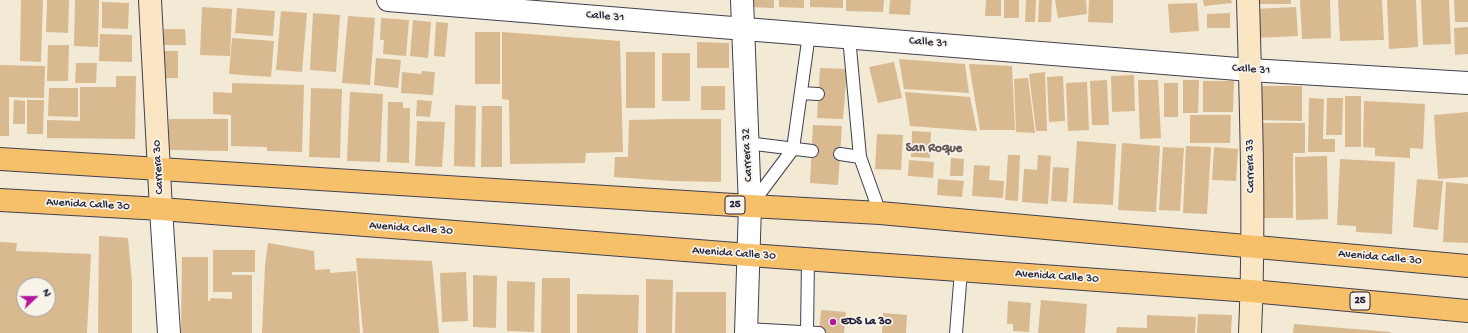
<!DOCTYPE html>
<html>
<head>
<meta charset="utf-8">
<style>
  body { margin:0 }
  #map { position:relative; width:1468px; height:333px; overflow:hidden; background:#f2ead5; font-family:"Gochi Hand",sans-serif }
  canvas { display:block }
  .north { position:absolute; left:16px; top:277px; width:40px; height:40px; box-sizing:border-box; background:#f7f3e8; border:1px solid #a29fa3; border-radius:50%; rotate:68deg; font-size:11px; font-weight:700; line-height:16px; text-align:center; color:#22223b }
  .north::after { content:''; display:block; margin:auto; width:14px; height:18px; background:#b5179e; clip-path:polygon(50% 0,100% 100%,50% 72%,0 100%) }
</style>
</head>
<body>
<div id="map">
<canvas width="1468" height="333"></canvas>
<div class="north">N</div>
</div>
<script>
const ctx = document.querySelector('canvas').getContext('2d');
ctx.lineJoin = 'round';
function fillPath(path, color) {
  ctx.fillStyle = color;
  ctx.fill(path, 'evenodd');
}
function trace(path, color, width, dash) {
  ctx.strokeStyle = color;
  ctx.lineWidth = width;
  ctx.lineCap = dash ? 'butt' : 'round';
  ctx.setLineDash(dash || []);
  ctx.stroke(path);
}
function write(font, color, halo, rows, align = 'center') {
  ctx.font = font + ' "Gochi Hand",sans-serif';
  ctx.lineWidth = 3.5;
  ctx.setLineDash([]);
  ctx.textBaseline = 'middle';
  ctx.strokeStyle = halo;
  ctx.fillStyle = color;
  for (const [text, x, y, turn = 0] of rows) {
    ctx.save();
    ctx.translate(x, y);
    ctx.rotate((+turn || 0) * Math.PI / 180);
    ctx.textAlign = isNaN(turn) ? turn : align;
    if (halo) ctx.strokeText(text, 0, 0);
    ctx.fillText(text, 0, 0);
    ctx.restore();
  }
}
const building = new Path2D(`
  M21,0H43L41,62L20,61Z
  M47,0H69L68,33L46,32Z
  M75,0H99L98,47L74,46Z
  M750,0H774V8L749,7Z
  M779,0H804V8L779,7Z
  M810,0H843V8L810,7Z
  M846,0H884L883,12L846,11Z
  M890,0H911L910,15L889,14Z
  M986,0H1001V16H985Z
  M1004,0H1019V18H1004Z
  M1026,0H1036L1035,22H1025Z
  M1039,0H1052L1051,22H1038Z
  M1055,0H1086L1087,14L1058,18Z
  M1089,0H1113V23L1088,22Z
  M1203,0H1231L1232,3L1204,6Z
  M1251,0H1291V4H1251Z
  M1300,0H1330L1331,38L1302,39Z
  M1338,0H1382L1384,40L1340,41Z
  M1387,0H1416L1418,47L1389,49Z
  M1421,0H1449L1451,44L1423,45Z
  M1454,0H1468V22H1455Z
  M102,2L129,3L128,29L102,28Z
  M1197,3L1199,31L1170,33L1168,4Z
  M202,7L232,9L230,56L200,55Z
  M1296,7L1298,36L1255,38L1254,9Z
  M237,8L275,11L273,36L235,33Z
  M281,11L307,13L302,72L276,70Z
  M313,13L340,15L336,72L310,70Z
  M1230,13V28H1207V14Z
  M348,16L375,18L370,85L342,83Z
  M381,18L409,20L406,56L383,54L384,40H380Z
  M413,20L431,22L428,58L410,56Z
  M436,22L448,23L445,57L434,56Z
  M1468,27V54L1455,55L1454,28Z
  M164,29H185L186,45H164Z
  M475,32H500V84H475Z
  M502,32L620,41L623,152L586,153L585,163L510,164L509,100L502,99Z
  M100,34L132,35V62L99,61Z
  M232,38L274,41L271,77L229,74Z
  M697,42L729,43V68H697Z
  M48,45H69L68,81H47Z
  M162,51H178V78H162Z
  M626,52H655V108H626Z
  M662,53H690V101H662Z
  M376,58L401,60L398,88L374,85Z
  M899,59L965,64L969,93L904,89Z
  M894,62L902,98L878,103L869,67Z
  M76,63H97L96,83H75Z
  M969,64L1012,66L1015,130H980Z
  M0,65L45,66L44,98L9,97V136H0Z
  M820,68L847,69L843,119L817,118Z
  M422,71L435,72L433,95L401,93L402,72L421,74Z
  M1045,72L1047,131H1036L1029,74Z
  M1134,75L1135,111L1112,112L1111,76Z
  M116,76H136L135,139L47,138V120L80,121V87H116Z
  M1063,76L1065,121L1049,122L1047,77Z
  M1028,78L1035,133L1016,132L1014,79Z
  M1107,80L1109,125H1092L1090,81Z
  M1138,80H1158L1161,138L1140,139Z
  M1183,80H1199L1198,113H1183Z
  M1203,81H1234L1233,112H1203Z
  M1087,82L1089,130L1068,131L1066,83Z
  M232,83L304,85L302,152L267,151V147L231,146V115L213,114V92L232,93Z
  M1164,83H1178V117H1164Z
  M701,86H725V110H701Z
  M1261,86H1302V121L1261,120Z
  M49,88H78V117L48,116Z
  M311,88L342,89L340,158L309,157Z
  M350,92L383,94L380,162L347,161Z
  M905,92L970,97L977,131L910,126Z
  M1345,96H1361V147H1345Z
  M1309,98L1324,99L1323,139H1335V152H1308Z
  M1327,98H1343L1342,135H1326Z
  M14,100L25,101V124H13Z
  M27,100H44L43,134H27Z
  M417,100L432,101L430,117L416,116Z
  M1364,101L1425,104L1423,149L1410,148V158L1375,156V148L1363,147Z
  M388,102H403V108H410L409,163L387,162Z
  M455,105L476,106L475,167L454,166Z
  M482,106H502V167H481Z
  M1468,112V177L1438,179L1434,115Z
  M1190,115H1231L1230,143H1190Z
  M169,119H228V151L169,150Z
  M672,119H721V182L672,181L614,177L615,157H628L629,120Z
  M417,121L445,122L442,167L415,166Z
  M1259,123H1305V153H1293V218H1258Z
  M813,125L842,126L838,185L810,183Z
  M912,131L931,132L930,158L911,157Z
  M877,134L903,135L901,170L875,169Z
  M1077,141L1116,144L1113,205L1073,203Z
  M1122,143L1160,146L1156,212L1118,210Z
  M1186,146L1211,147L1207,214L1183,213Z
  M1163,147L1184,148L1180,211L1159,210Z
  M1214,147L1238,149L1236,181L1212,180Z
  M1008,155H1020L1018,201L1005,200Z
  M1038,155L1051,156L1048,204L1022,202L1024,169L1037,170Z
  M1327,156L1328,219L1296,220L1295,157Z
  M951,158L964,159L963,176H950Z
  M1340,159L1395,162L1392,234L1356,232V226L1337,225Z
  M909,160L934,162L933,178L908,176Z
  M974,165L990,166L989,180L1004,181L1003,198L972,196Z
  M1053,167L1069,168L1067,202L1051,201Z
  M938,179L964,181L962,197L937,195Z
  M1417,179L1443,181L1438,230L1413,227Z
  M1446,182L1468,184V243L1443,242Z
  M99,236L128,238L132,282V333H98Z
  M0,242L17,243L16,251L91,254L87,333H0ZM24,285H48V309H24Z
  M268,243L314,251L315,270L330,269V273L356,271L360,333H262L265,265Z
  M213,250H255V272H232V275H252V333H181L182,257H208V301H210L211,298L232,299V292H213Z
  M356,258L432,261L439,333H363Z
  M466,272L468,321L442,322L440,273Z
  M473,275L497,276L496,328L473,327Z
  M542,278H570V333H541Z
  M646,279L673,280L672,333H646Z
  M507,281L535,282L534,332L507,331Z
  M676,292H726V333H675Z
  M577,294L639,295L638,333H577Z
  M1041,300L1087,304L1085,333H1038Z
  M1008,301L1031,303L1029,332L1013,331V324H1007Z
  M821,310L846,312L844,333H819Z
  M883,313L907,315L906,333H882Z
  M1198,314L1232,315L1231,333H1197Z
  M1147,315L1196,317L1195,333H1116L1117,327L1147,328Z
  M1294,324L1391,332L1390,333H1293Z`);
const lane = new Path2D(`
  M849,37L860,157L880,213
  M801,93L818,94
  M747,143L812,151
  M840,154L860,157
  M751,205L793,149L809,34
  M746,329L819,333
  M807,332L808,259
  M956,333L961,271`);
const street = new Path2D(`
  M388,0L1250,70L1468,83
  M742,0L750,206L746,333
  M161,209L169,333`);
const secondary = new Path2D(`
  M150,0L161,209
  M1248,0C1251,111 1255,222 1250,333`);
const highway = new Path2D(`
  M0,159L750,206L880,213L1468,266
  M0,200L161,209L749,255L1251,291L1468,311`);
const markers = [
  [833,322,4,"#b5179e"]
];
const shields = [
  [735,205,20],
  [1360,301,20]
];
const shieldNames = [
  ["25",735,205],
  ["25",1360,301]
];
const streetNames = [
  ["Calle 31",605,17,5],
  ["Calle 31",928,43,5],
  ["Calle 31",1251,70,4],
  ["Carrera 32",748,155,-93],
  ["Carrera 33",1251,166,-91],
  ["Carrera 30",159,167,-93],
  ["Avenida Calle 30",88,205,3],
  ["Avenida Calle 30",411,229,4],
  ["Avenida Calle 30",734,254,4],
  ["Avenida Calle 30",1380,258,5],
  ["Avenida Calle 30",1057,277,4]
];
const poiNames = [
  ["EDS La 30",841,322]
];
const neighbourhoodNames = [
  ["San Roque",934,149]
];
fillPath(building, '#d8b990');
trace(lane, '#414052', 14);
trace(street, '#414052', 24);
trace(secondary, '#414052', 24);
trace(highway, '#414052', 24);
trace(lane, '#fff', 12);
trace(street, '#fff', 22);
trace(secondary, '#fbe6c4', 22);
trace(highway, '#f6c06b', 22);
for (const [x, y, r, color] of markers) {
  const dot = new Path2D();
  dot.arc(x, y, r, 0, 2 * Math.PI);
  ctx.fillStyle = color;
  ctx.fill(dot);
  trace(dot, '#f7f3e8', 1.5);
}
for (const [x, y, w] of shields) {
  const box = new Path2D();
  box.roundRect(x - w / 2, y - 9, w, 18, 3);
  ctx.fillStyle = '#f7f3e8';
  ctx.fill(box);
  trace(box, '#22223b', 1);
}
write('bold 11px', '#22223b', null, shieldNames);
write('12px', '#22223b', '#f7f3e8', streetNames);
write('bold 12px', '#22223b', '#f7f3e8', poiNames, 'left');
write('bold 13px', '#625759', '#f7f3e8', neighbourhoodNames);
</script>
</body>
</html>
